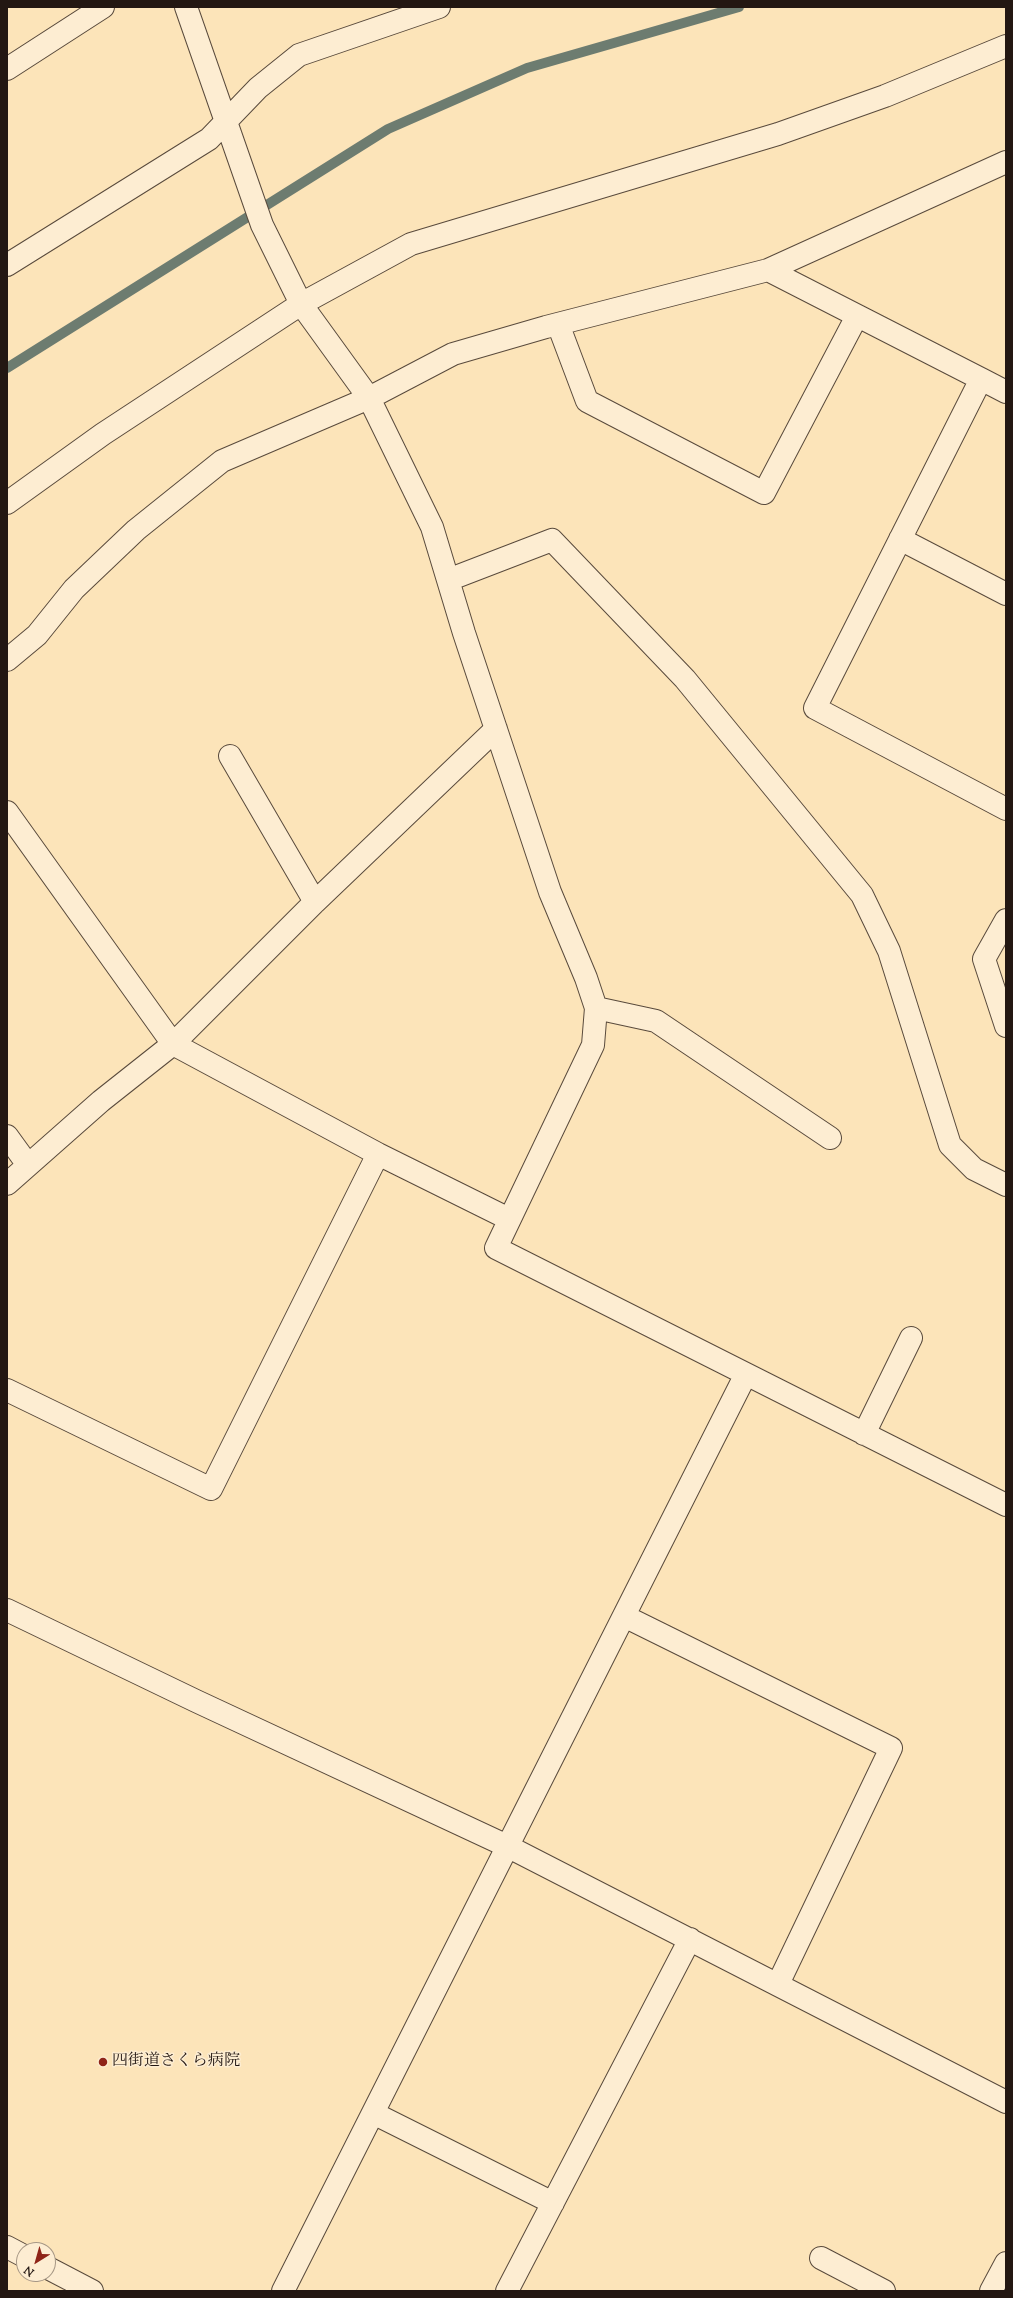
<!DOCTYPE html>
<html>
<head>
<meta charset="utf-8">
<style>
  body { margin:0 }
  #map { position:relative; width:1013px; height:2298px; overflow:hidden; background:#fce4b9; font-family:"Sorts Mill Goudy",serif }
  canvas { display:block }
  .frame { position:absolute; inset:0; border:8px solid #231712; pointer-events:none }
  .north { position:absolute; left:16px; top:2242px; width:40px; height:40px; box-sizing:border-box; background:#fdedd2; border:1px solid #a69785; border-radius:50%; rotate:217deg; font-size:11px; font-weight:700; line-height:16px; text-align:center; color:#231712 }
  .north::after { content:''; display:block; margin:auto; width:14px; height:18px; background:#8f2418; clip-path:polygon(50% 0,100% 100%,50% 72%,0 100%) }
</style>
</head>
<body>
<div id="map">
<canvas width="1013" height="2298"></canvas>
<div class="frame"></div>
<div class="north">N</div>
</div>
<script>
const ctx = document.querySelector('canvas').getContext('2d');
ctx.lineJoin = 'round';
function trace(path, color, width, dash) {
  ctx.strokeStyle = color;
  ctx.lineWidth = width;
  ctx.lineCap = dash ? 'butt' : 'round';
  ctx.setLineDash(dash || []);
  ctx.stroke(path);
}
function write(font, color, halo, rows, align = 'center') {
  ctx.font = font + ' "Sorts Mill Goudy","Noto Serif JP",serif';
  ctx.lineWidth = 3;
  ctx.setLineDash([]);
  ctx.textBaseline = 'middle';
  ctx.strokeStyle = halo;
  ctx.fillStyle = color;
  for (const [text, x, y, turn = 0] of rows) {
    ctx.save();
    ctx.translate(x, y);
    ctx.rotate((+turn || 0) * Math.PI / 180);
    ctx.textAlign = isNaN(turn) ? turn : align;
    if (halo) ctx.strokeText(text, 0, 0);
    ctx.fillText(text, 0, 0);
    ctx.restore();
  }
}
const stream = new Path2D(`
  M7,368L388,129L527,68L739,7`);
const minor = new Path2D(`
  M186,7L262,225L301,304L369,398L432,527L464,633L550,892L586,978L596,1008L593,1045L496,1248L1006,1505
  M7,69L103,7
  M7,265L209,139L258,88L299,55L439,7
  M768,270L981,379
  M558,324L587,401L764,493L857,316
  M1006,392L981,379L815,708L1006,809
  M7,503L103,434L301,304L411,244L778,134L885,96L1006,46
  M900,539L1006,594
  M448,580L552,540L685,679L862,895L889,951L950,1145L974,1169L1006,1185
  M7,660L37,635L74,589L136,530L222,461L369,398L453,354L546,327L768,270L1006,162
  M230,756L315,902
  M7,812L173,1044L378,1154L509,1219
  M1006,920L984,959L1006,1026
  M596,1008L656,1021L830,1138
  M7,1136L28,1165
  M7,1184L101,1101L173,1044L315,902L496,729
  M7,1390L211,1489L378,1154
  M864,1434L911,1338
  M7,1610L196,1701L507,1846L1006,2102
  M624,1616L891,1748L778,1984
  M373,2113L553,2203
  M7,2247L24,2256
  M821,2258L884,2291
  M48,2268L92,2291
  M283,2291L746,1374
  M507,2291L690,1939
  M991,2291L1006,2263`);
const markers = [
  [103,2062,5,"#8f2418"]
];
const poiNames = [
  ["四街道さくら病院",112,2062]
];
trace(stream, '#6d7c70', 10);
trace(minor, '#594a3c', 24);
trace(minor, '#fdedd2', 22);
for (const [x, y, r, color] of markers) {
  const dot = new Path2D();
  dot.arc(x, y, r, 0, 2 * Math.PI);
  ctx.fillStyle = color;
  ctx.fill(dot);
  trace(dot, '#fdedd2', 1.5);
}
write('16px', '#231712', '#fdedd2', poiNames, 'left');
</script>
</body>
</html>
